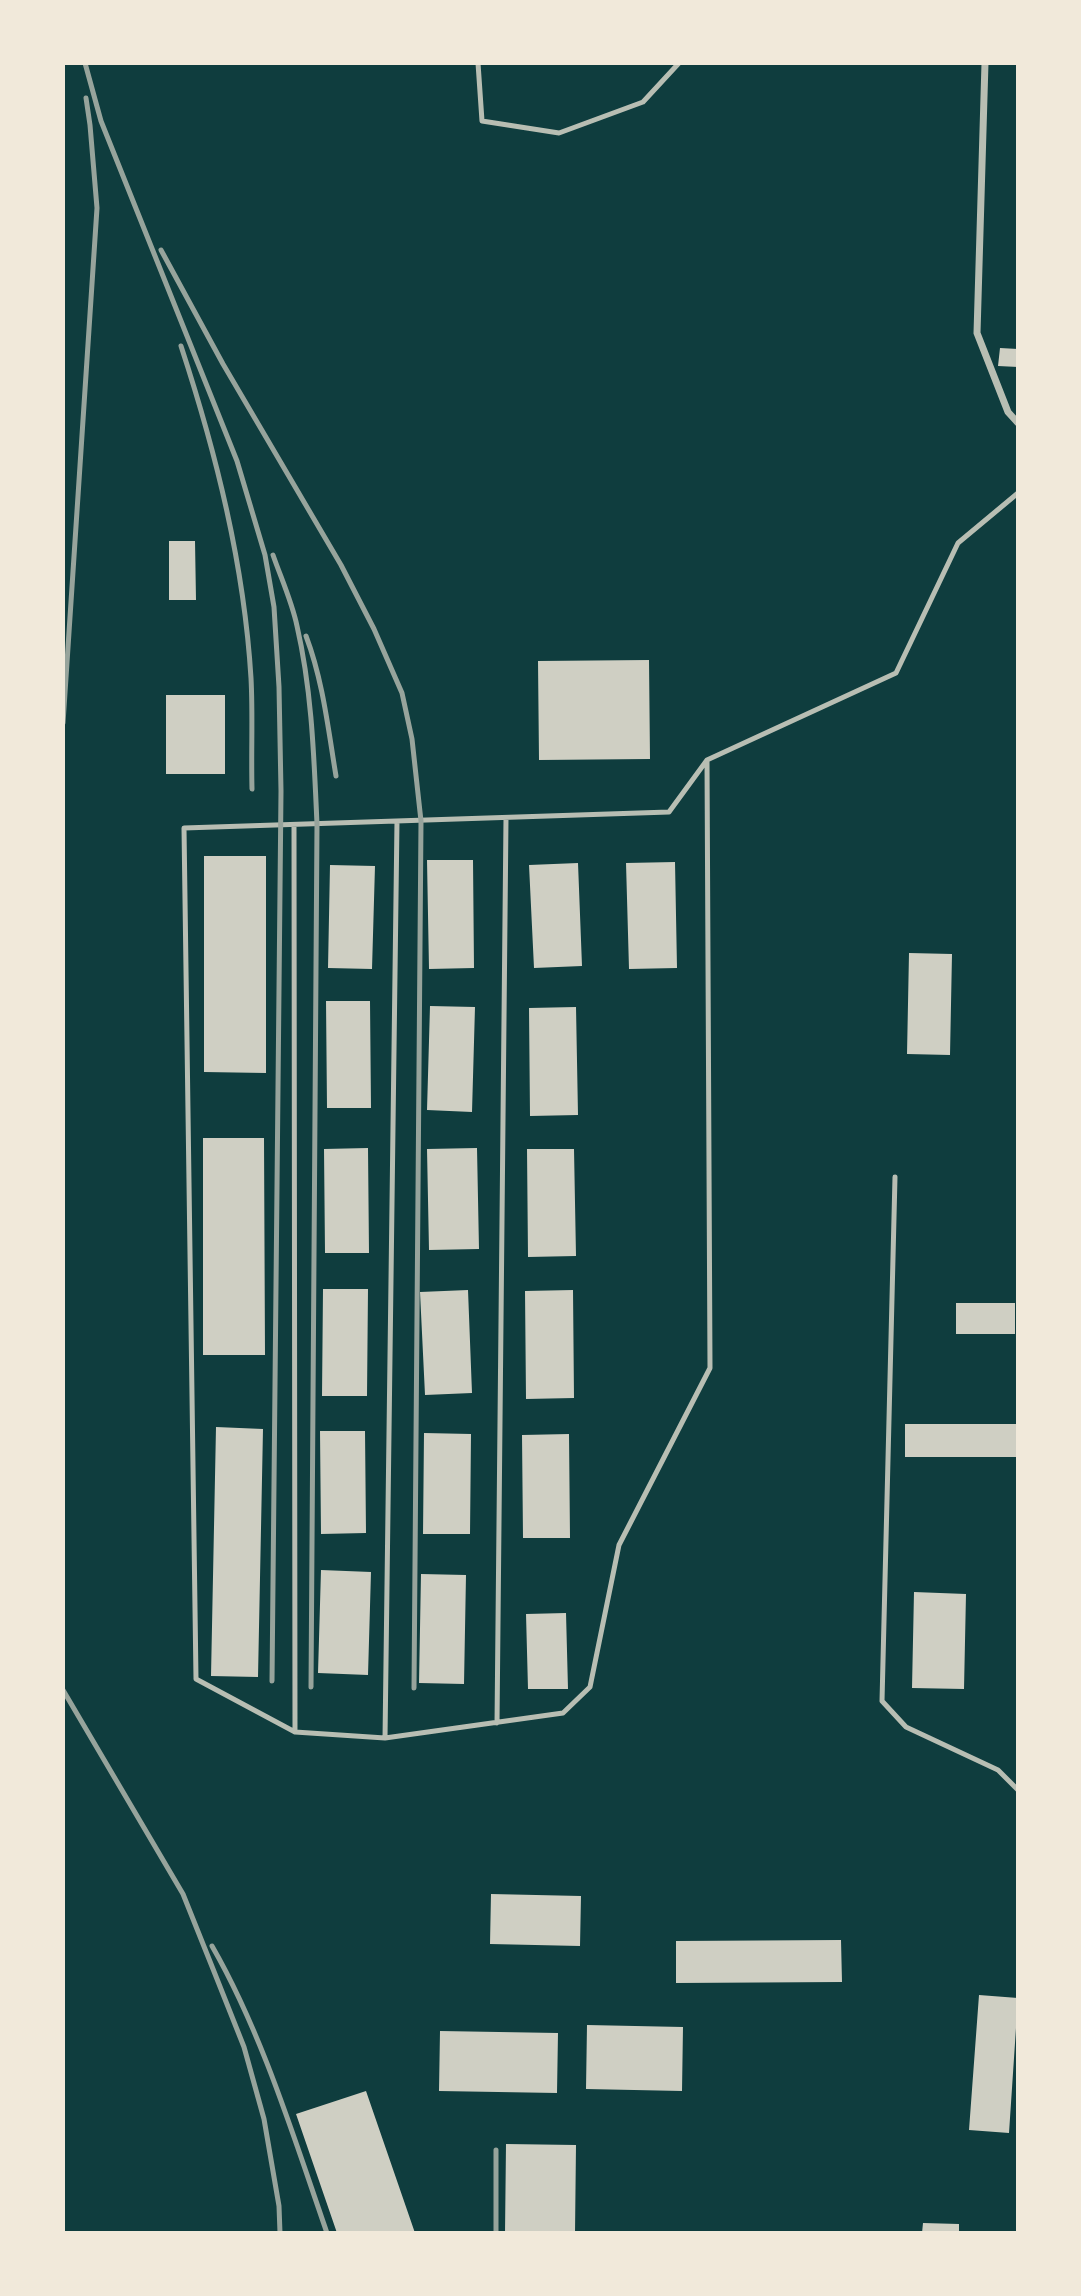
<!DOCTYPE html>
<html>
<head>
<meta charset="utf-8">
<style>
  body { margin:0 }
  #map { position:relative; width:1081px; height:2296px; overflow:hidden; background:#0f3d3e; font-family:"Golos Text",sans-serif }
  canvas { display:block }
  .frame { position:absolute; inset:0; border:65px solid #f1e9da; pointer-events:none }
</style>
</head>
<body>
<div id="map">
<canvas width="1081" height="2296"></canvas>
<div class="frame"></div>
</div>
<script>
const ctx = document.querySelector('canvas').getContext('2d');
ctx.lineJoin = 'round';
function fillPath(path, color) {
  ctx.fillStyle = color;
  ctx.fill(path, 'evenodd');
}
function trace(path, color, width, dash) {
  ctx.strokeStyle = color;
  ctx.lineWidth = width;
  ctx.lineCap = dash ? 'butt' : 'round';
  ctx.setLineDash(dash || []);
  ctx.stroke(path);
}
const building = new Path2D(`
  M1000,348L1018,349V367L998,366Z
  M169,541H195L196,600H169Z
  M649,660L650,759L539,760L538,661Z
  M166,695H225V774H166Z
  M204,856H266V1073L204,1072Z
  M427,860H473L474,968L429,969Z
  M675,862L677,968L629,969L626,863Z
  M578,863L582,966L534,968L529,865Z
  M330,865L375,866L372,969L328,968Z
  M909,953L952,954L950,1055L907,1054Z
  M326,1001H370L371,1108H327Z
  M430,1006L475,1007L472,1112L427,1110Z
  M576,1007L578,1115L530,1116L529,1008Z
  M203,1138H264L265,1355H203Z
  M368,1148L369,1253H325L324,1149Z
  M477,1148L479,1249L429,1250L427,1149Z
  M527,1149H574L576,1256L528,1257Z
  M323,1289H368L367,1396H322Z
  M468,1290L472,1393L425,1395L420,1292Z
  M573,1290L574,1398L526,1399L525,1291Z
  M956,1303H1015V1334H956Z
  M905,1424H1018V1457H905Z
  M216,1427L263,1429L258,1677L211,1676Z
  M320,1431H365L366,1533L321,1534Z
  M424,1433L471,1434L470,1534H423Z
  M569,1434L570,1538H523L522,1435Z
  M321,1570L371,1572L368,1675L318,1673Z
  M421,1574L466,1575L464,1684L419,1683Z
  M914,1592L966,1594L964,1689L912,1688Z
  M566,1613L568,1689H528L526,1614Z
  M491,1894L581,1896L580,1946L490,1944Z
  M841,1940L842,1982L676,1983V1941Z
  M979,1995L1018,1998L1009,2133L969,2130Z
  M587,2025L683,2027L682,2091L586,2089Z
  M440,2031L558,2033L557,2093L439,2091Z
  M366,2091L415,2233H337L296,2114Z
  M506,2144L576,2145L575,2233H505Z
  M923,2223L959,2224V2233H922Z`);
const service = new Path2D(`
  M478,63L482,121L559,133L643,102L679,63
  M707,760L710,1368L619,1545L590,1687L563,1713L385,1738L295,1732L196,1679L184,828L669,812L707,760L896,673L958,543L1018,493
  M294,825L295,1732
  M895,1177L882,1701L906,1727L998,1770L1018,1790
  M497,1723L506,818
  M385,1738L397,821`);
const minor = new Path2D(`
  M985,63L977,333L1008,412L1018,423`);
const rail = new Path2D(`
  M85,63L101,121L237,461L265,555L274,607L279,687L281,791L272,1681
  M161,250L223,364L341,565L374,629L402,693L412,739L421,821L414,1688
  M181,346C216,453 244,564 251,678C253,715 251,752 252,789
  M273,555C281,578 292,602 297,626C312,691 314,758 317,824L311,1687
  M306,636C323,681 328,728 336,776
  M63,723L97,208L90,125L86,98
  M63,1690L183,1894L215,1974L244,2047L264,2119L279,2206L280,2233
  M212,1946C262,2033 294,2138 327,2233
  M496,2150V2233`);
fillPath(building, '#cfcfc3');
trace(service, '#b8beb3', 5);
trace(minor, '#b8beb3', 7);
trace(rail, '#97a49c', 5);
</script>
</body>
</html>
